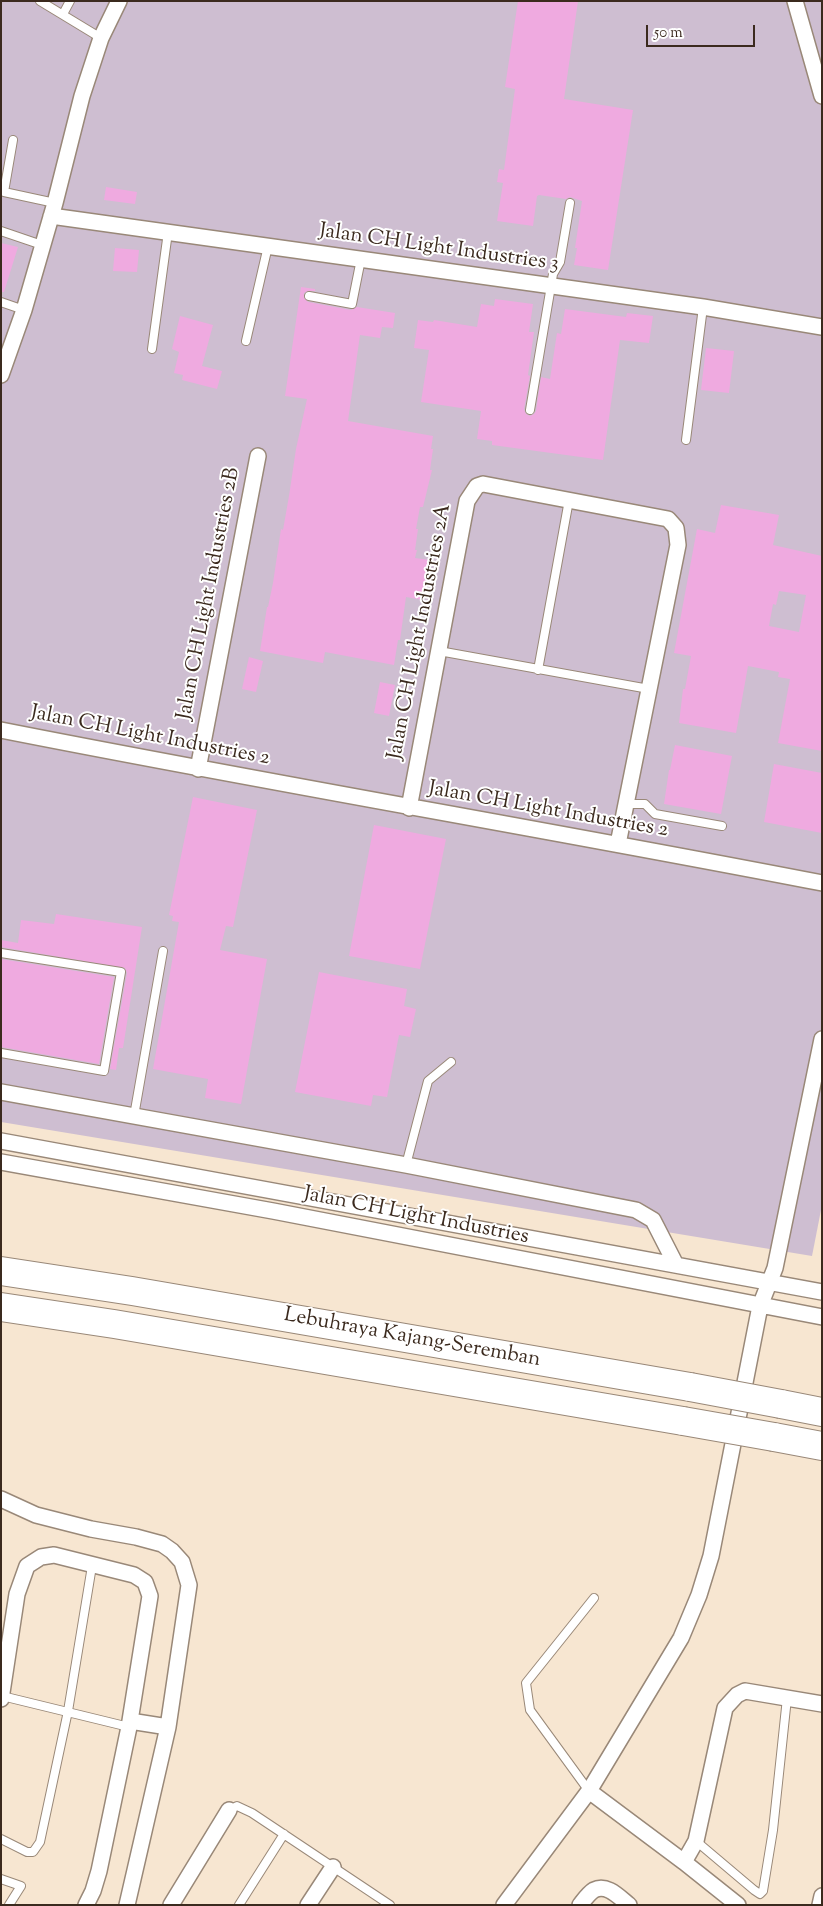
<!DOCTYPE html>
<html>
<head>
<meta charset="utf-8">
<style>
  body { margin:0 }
  #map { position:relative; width:823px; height:1906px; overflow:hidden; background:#f7e6d1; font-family:"Sorts Mill Goudy",serif }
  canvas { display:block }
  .frame { position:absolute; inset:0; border:2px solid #3b2a1e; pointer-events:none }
  .scale { position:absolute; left:646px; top:25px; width:109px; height:22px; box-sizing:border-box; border:2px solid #3b2a1e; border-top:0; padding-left:6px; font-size:15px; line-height:18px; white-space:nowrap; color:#3b2a1e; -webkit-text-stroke:4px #fff; paint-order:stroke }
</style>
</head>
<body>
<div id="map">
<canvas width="823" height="1906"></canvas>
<div class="frame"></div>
<div class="scale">50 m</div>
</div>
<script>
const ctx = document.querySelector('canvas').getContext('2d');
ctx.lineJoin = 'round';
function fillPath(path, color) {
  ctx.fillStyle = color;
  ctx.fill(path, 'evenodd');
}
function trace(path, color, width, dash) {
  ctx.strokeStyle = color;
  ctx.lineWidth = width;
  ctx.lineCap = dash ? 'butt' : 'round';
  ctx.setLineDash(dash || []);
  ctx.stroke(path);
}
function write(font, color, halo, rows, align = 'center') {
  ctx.font = font + ' "Sorts Mill Goudy",serif';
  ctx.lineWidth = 4;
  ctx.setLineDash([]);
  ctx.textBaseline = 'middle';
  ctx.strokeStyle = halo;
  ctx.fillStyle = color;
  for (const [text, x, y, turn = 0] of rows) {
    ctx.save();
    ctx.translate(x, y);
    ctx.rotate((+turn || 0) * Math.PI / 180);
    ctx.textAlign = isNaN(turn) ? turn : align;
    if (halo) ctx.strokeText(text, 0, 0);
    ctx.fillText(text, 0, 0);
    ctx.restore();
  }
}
const industrial = new Path2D(`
  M1,1H822V1205L812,1256L1,1122Z`);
const building = new Path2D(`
  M518,1H578L564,99L633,110L608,270L574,265L577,248H575L582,201L570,197L566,199L539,195L537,196L533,226L497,221L503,183L497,182L499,169L504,170L515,89L505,87Z
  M106,187L137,192L135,204L104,200Z
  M1,243L18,247L4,292H1Z
  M115,248L139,250L137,272L113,271Z
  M301,287L315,289V291H308L304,293V298L308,302L351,310L357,307L395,313L393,328L382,327L380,338L360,335L348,421L433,436L431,449H433L430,470H432L423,507H420L416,529H418L415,550H417L415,558L430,560L423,600L406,597L400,640H398L394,665L325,652L323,663L260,651L267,607H268L273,583L281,529L283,530L289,496L296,449L307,399L285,396Z
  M495,299L533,304L529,332H534L528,375L530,376L524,409L526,414L530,416L534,414L536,411L541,377L550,379L557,333L561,334L565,309L626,317L627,313L653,316L649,343L620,340L603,460L492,445V441L477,439L481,411L421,402L429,350L414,348L418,320L433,322L434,320L477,327L481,304L494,306Z
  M180,316L213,325L202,366L222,371L217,389L182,380L183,375L174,373L179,352L172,349Z
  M706,348L734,351L729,393L701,390Z
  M721,505L779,515L773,545L822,556V751L778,743L790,679L778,677L779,672L748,666L736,733L679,723L683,689H685L691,656L674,653L697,529L715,533ZM779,591L806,595L799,632L769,626L773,604L776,605Z
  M249,657L263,661L256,692L242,689Z
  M380,682L395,685L389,716L374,713Z
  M675,745L732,756L721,814L664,804L669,770H670Z
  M774,764L822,773V833L764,822Z
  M193,797L257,810L233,927L226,926L220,950L267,959L241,1104L205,1098L208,1079L153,1069L179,922L172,921L173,916L169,915Z
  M374,825L446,839L420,969L349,956Z
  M56,914L142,927L123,1048H119L116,1070L110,1069L127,973L125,968L1,947V940L18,943L21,920L54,924Z
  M1,959L114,977L99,1064L1,1047Z
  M319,972L407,989L404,1006L416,1009L410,1037L399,1035L387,1097L373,1095L371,1106L295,1092Z`);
const service = new Path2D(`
  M40,1L101,38
  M63,14L70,1
  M13,140L4,192L55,203
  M1,231L42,245
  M309,296L352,304L361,259
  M1,302L24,310
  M246,341L268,246
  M152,349L168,232
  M530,410L553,274L560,262L570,203
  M686,440L703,307
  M439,651L649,689
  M538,670L569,500
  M627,804H645L655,814L722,826
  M1,953L121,972L104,1071L1,1053
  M134,1116L163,951
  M406,1165L428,1081L451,1062
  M2,1696L129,1727
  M589,1791L530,1710L526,1683L594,1598
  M229,1810L237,1806L252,1813L390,1905
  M1,1839L27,1852H33L40,1842L68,1711L92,1566
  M696,1841L754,1890L760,1894L763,1891L773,1830L787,1698
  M1,1879L21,1886L9,1905
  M239,1905L284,1834`);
const minor = new Path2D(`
  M795,1L822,96
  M51,216L703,307L822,327
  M1,375L24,310L55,203L82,96L101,38L119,1
  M1,730C274,784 549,830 822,883
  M198,769L258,456
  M409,808L467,501L477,486L483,484L668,519L676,528L678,545L618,844
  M1,1092L406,1165L636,1210L653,1220L676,1265
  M1,1141L822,1292
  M1,1162L273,1211L822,1317
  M1,1499L36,1515L91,1529L136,1537L162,1544L172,1551L182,1562L189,1585L168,1727L127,1905
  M1,1699L17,1594L27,1566L41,1557L54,1555L134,1575L145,1582L150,1596L129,1727L99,1871L93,1891L86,1905
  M130,1721L168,1727
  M589,1791L684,1862L738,1905
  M684,1862L696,1841L725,1708L737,1695L745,1691L822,1704
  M171,1905L229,1810
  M308,1905L333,1867
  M504,1905L589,1791L681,1638L699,1595L711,1556L760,1306L775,1268L822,1039
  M580,1905C584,1900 589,1893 594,1890C607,1883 620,1898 629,1905
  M820,1905L822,1896`);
const motorway = new Path2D(`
  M1,1271L132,1291L690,1387
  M1,1307L114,1324L683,1421
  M781,1404L822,1412
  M774,1437L822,1446`);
const motorwayBridge = new Path2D(`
  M690,1387L781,1404
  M683,1421L774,1437`);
const streetNames = [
  ["Jalan CH Light Industries 3",439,249,8],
  ["Jalan CH Light Industries 2B",210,594,-79],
  ["Jalan CH Light Industries 2A",421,632,-79],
  ["Jalan CH Light Industries 2",150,737,11],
  ["Jalan CH Light Industries 2",548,811,10],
  ["Jalan CH Light Industries",416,1217,11],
  ["Lebuhraya Kajang-Seremban",412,1339,10]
];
fillPath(industrial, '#cebed1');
fillPath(building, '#efaae0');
trace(service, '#998878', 10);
trace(minor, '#998878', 18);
trace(motorway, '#998878', 30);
trace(service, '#fff', 8);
trace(minor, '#fff', 15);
trace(motorway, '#fff', 28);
trace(motorwayBridge, '#998878', 30, []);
trace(motorwayBridge, '#fff', 28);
write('21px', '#3b2a1e', '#fff', streetNames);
</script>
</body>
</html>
